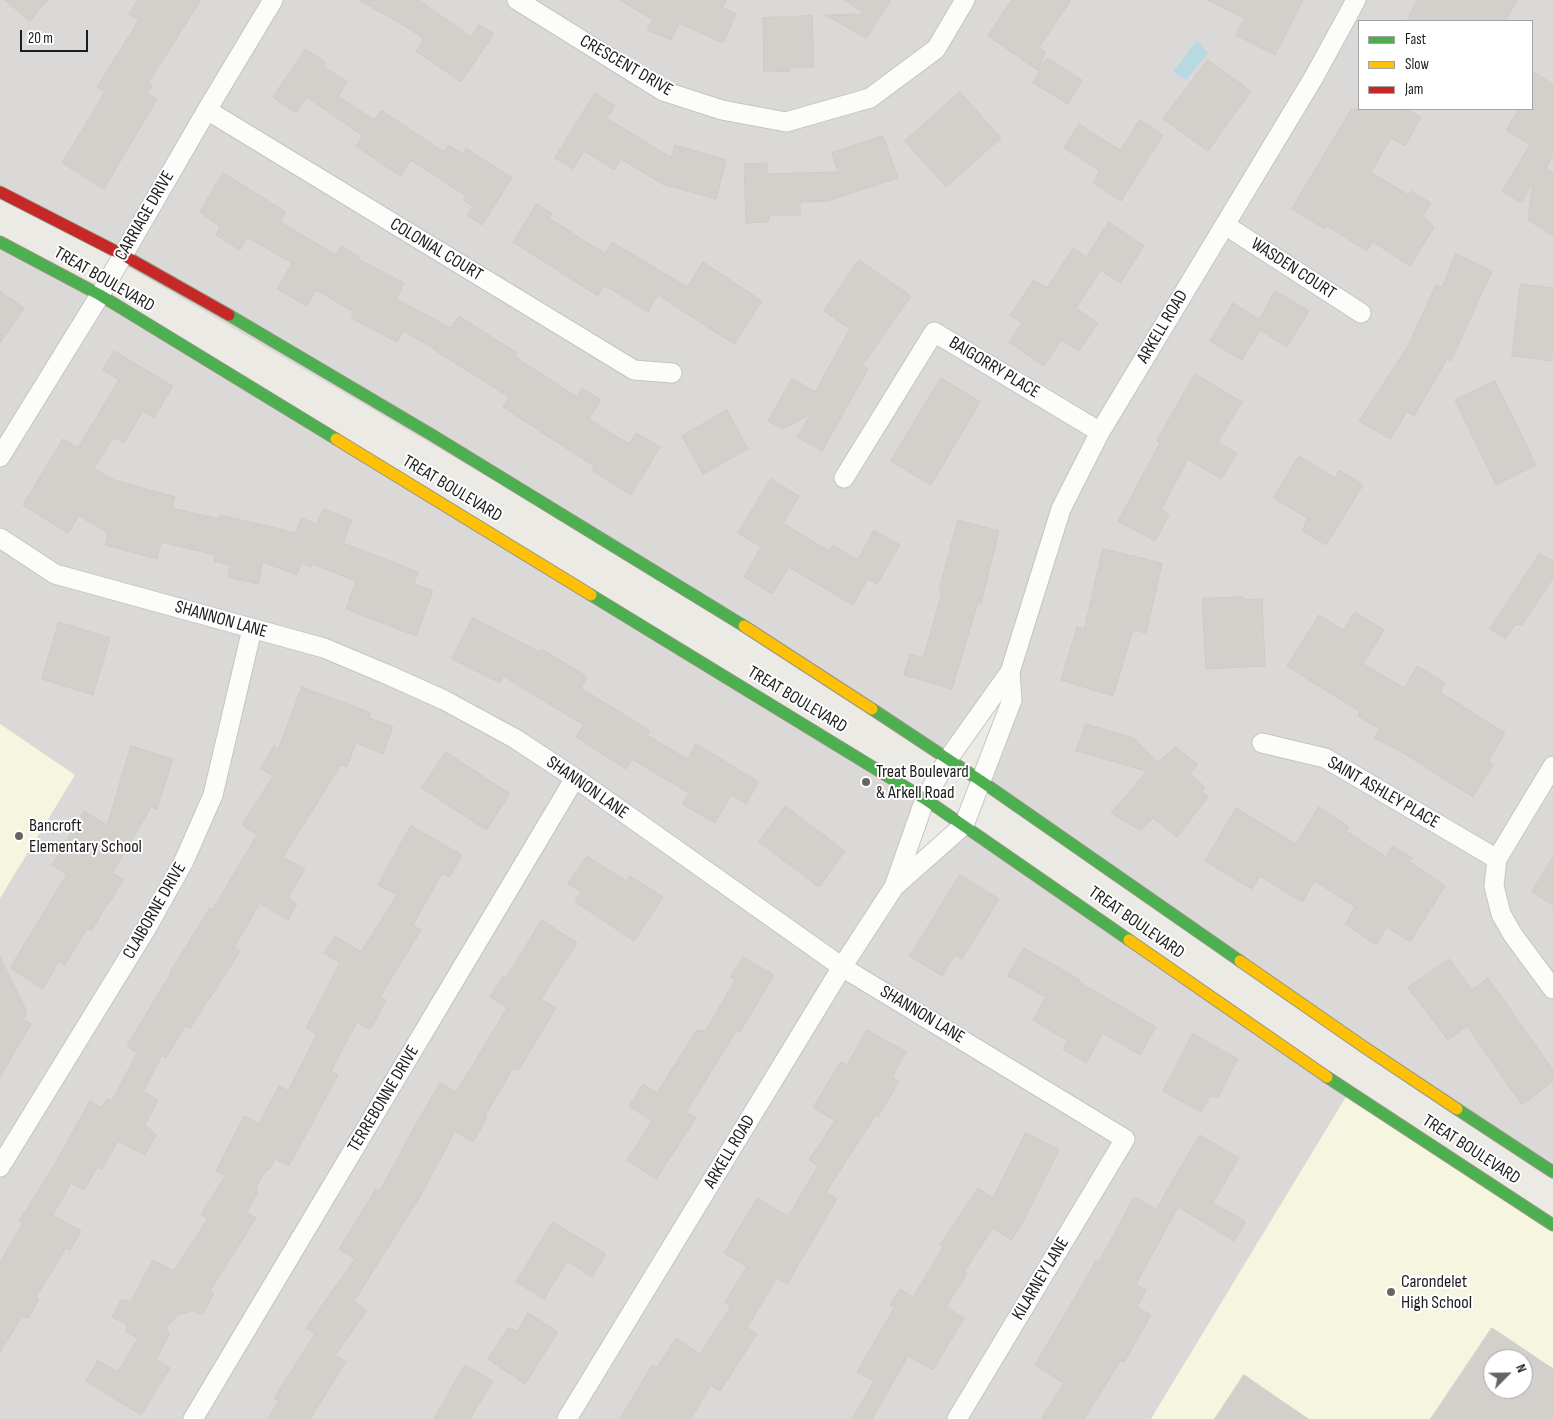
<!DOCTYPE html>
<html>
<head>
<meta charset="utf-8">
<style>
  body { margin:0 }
  #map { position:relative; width:1553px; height:1419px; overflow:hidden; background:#eceae5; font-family:"Sofia Sans Condensed",sans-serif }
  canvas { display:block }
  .legend { position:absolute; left:1358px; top:20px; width:175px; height:90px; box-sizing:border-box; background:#fff; border:1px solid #a5a5a5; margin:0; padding:6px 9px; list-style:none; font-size:15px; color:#1d1d1d }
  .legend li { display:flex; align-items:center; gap:10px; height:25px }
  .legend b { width:25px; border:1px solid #a5a5a5 }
  .north { position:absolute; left:1483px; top:1349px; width:50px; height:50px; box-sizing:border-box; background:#fff; border:1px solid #a5a5a5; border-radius:50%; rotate:67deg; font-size:14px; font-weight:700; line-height:20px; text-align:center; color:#1d1d1d }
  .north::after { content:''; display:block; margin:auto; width:18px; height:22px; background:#656563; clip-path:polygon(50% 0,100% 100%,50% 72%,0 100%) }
  .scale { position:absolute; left:20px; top:30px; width:68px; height:22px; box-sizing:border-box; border:2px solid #1d1d1d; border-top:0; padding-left:6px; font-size:15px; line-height:18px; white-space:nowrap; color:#1d1d1d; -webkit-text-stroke:4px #fff; paint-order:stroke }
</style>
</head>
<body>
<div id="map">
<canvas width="1553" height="1419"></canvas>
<ul class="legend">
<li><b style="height:6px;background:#4caf50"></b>Fast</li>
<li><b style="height:6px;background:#ffc107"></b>Slow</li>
<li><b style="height:6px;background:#c62828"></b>Jam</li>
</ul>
<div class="north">N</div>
<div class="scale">20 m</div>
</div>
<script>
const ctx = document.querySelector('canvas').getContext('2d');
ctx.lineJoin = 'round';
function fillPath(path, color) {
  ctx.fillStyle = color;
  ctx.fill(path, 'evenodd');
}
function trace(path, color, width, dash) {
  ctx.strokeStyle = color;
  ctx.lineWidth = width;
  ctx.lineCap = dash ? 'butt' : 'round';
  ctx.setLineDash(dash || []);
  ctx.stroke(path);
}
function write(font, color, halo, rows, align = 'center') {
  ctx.font = font + ' "Sofia Sans Condensed",sans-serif';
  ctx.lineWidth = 4;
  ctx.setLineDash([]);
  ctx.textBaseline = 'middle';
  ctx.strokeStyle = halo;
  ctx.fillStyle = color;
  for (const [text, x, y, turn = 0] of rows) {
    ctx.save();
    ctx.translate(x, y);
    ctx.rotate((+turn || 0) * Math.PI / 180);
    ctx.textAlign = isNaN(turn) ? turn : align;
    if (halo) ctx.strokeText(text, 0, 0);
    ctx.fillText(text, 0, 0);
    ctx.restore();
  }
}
const residential = new Path2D(`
  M0,0H1553V1172L981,781L1010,673L948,759L774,644L0,192ZM1359,21H1532V109H1359Z
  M0,242L925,799L894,885L964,825L1349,1092L1151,1419H0V898L74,775L0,724Z`);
const education = new Path2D(`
  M0,724L75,775L0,898Z
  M1349,1092L1553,1225V1419H1151ZM1493,1359H1523V1389H1493Z`);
const water = new Path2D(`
  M1197,40L1208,53L1186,80L1173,72Z`);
const building = new Path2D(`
  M5,0H48L30,21Z
  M138,0H201L148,83L152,86L147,93L157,99L104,189L62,163L105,92L97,87L139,20L129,14Z
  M359,0H419L471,37L479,25L494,34L461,82L416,51L424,39L403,25Z
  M620,0H727L722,7L736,14L723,43L679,23L671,40L647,30L652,20Z
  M845,0H891L866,38L825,15L865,14Z
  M1012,0H1071L1039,48L1045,52L1039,71L988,36Z
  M1208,0H1303L1275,55L1236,35L1244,19Z
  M1418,0H1518L1505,21H1407Z
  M812,16L814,67H790V71L764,72L763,18Z
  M306,49L325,62L323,66L347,82L338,96L374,120L381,110L444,152L448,145L463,154L466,148L512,178L482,225L467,215L473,207L463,200L466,196L411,160L400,176L356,146L363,136L307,97L296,113L273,97Z
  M1047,58L1082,80L1068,104L1033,83Z
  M1208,60L1251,91L1208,151L1163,119Z
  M1532,71L1553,84V156L1546,168L1553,173V236L1528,220L1533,181L1522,203L1502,191L1530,145L1506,130L1519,109H1532Z
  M960,92L1001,138L946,187L905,141Z
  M595,93L615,106L607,118L671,158L675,145L726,160L716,199L662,184L621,159L614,170L584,151L573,169L555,158Z
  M1352,109H1405L1421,117L1405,146L1391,138L1371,172L1408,195L1411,191L1431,203L1423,216L1434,227L1410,266L1373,242L1367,251L1327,226L1325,229L1292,209Z
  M1140,120L1163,135L1121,201L1093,183L1100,171L1064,148L1079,124L1120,150Z
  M883,136L898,178L828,201L800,202V215H770L768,222L746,223L744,164L767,163V174L838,172L832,153Z
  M223,173L286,212L280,222L336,255L341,246L359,257L358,259L404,283L396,299L451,328L459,316L517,353L515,357L577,397L582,388L601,400L589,419L629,444L636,433L660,447L631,495L592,470L595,467L503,407L509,397L436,351L437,350L403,331L397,342L351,318L354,312L316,290L307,306L277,289L292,263L247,237L240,250L216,235L220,227L200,212Z
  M537,204L552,214L549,218L605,254L612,242L687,287L703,262L762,301L734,344L658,295L648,312L604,285L598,296L513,242Z
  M1109,222L1144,246L1120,283L1101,270L1076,308L1098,323L1079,351L1061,340L1044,366L1009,342L1022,323L1010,315L1034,280L1047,288L1073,248L1086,257Z
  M1456,254L1492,271L1451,361L1447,359L1414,416L1407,412L1390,439L1359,421L1408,346L1436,285L1442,287Z
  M859,260L911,296L862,366L868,369L822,451L797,437L811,414L783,429L768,421L792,378L815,392L850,329L824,311Z
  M1521,284L1553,288V346L1551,361L1512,356Z
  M0,291L24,308L0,343Z
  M1275,291L1309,311L1287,347L1260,330L1242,360L1210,341L1233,303L1259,319Z
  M114,351L173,386L154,418L143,411L124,443L114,437L94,468L114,480L175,497L172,508L219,519L220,515L296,533L301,518L317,524L323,509L352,520L343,543L418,572L414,584L433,591L416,636L346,609L356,581L312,564L311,567L301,563L297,575L263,562L258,584L228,577L230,565L214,561L216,555L161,542L157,559L105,545L108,533L79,516L68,533L23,505L63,439L78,448L119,380L103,370Z
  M1195,374L1242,402L1218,442L1237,453L1221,479L1188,459L1161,510L1169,515L1155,541L1118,521L1160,443L1157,441Z
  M941,378L980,402L931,485L891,461Z
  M1495,381L1536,465L1496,485L1455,400Z
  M727,410L748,449L703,474L682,436Z
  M1299,456L1335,478L1339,470L1363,485L1326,545L1303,531L1307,518L1274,498Z
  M771,479L799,496L783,523L829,551L833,545L858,560L874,530L900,545L877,584L868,579L853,605L789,567L772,594L744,577L761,547L738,533Z
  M958,520L999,531L981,603L978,602L952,689L904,675L910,654L923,658L942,593L939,592Z
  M1103,549L1162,563L1146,633L1133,630L1113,696L1061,680L1077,627L1084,629Z
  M1540,553L1553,561V578L1522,625L1516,624L1505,639L1490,629Z
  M1243,597L1244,600L1262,599L1265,666L1206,669L1202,599Z
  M1355,612L1384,630L1363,664L1404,688L1417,666L1445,683L1440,692L1505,733L1488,761L1493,765L1473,797L1400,751L1374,738L1380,729L1358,716L1360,712L1287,666L1319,615L1343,630Z
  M473,618L540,652L542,649L587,677L581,688L650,731L647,735L687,759L696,744L759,782L746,804L731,795L715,823L682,804L689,793L632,759L626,769L576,737L584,725L503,676L500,683L452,659Z
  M59,622L110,638L93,695L42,679Z
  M302,687L371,713L369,718L393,727L383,754L356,743L347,767L341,765L283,857L305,869L288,898L297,904L288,920L260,903L234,947L240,951L210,998H209L190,1029L185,1026L166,1058L162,1055L143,1092L158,1100L145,1125L156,1135L145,1155L118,1141L102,1169L98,1166L84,1190L71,1183L53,1215L81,1231L70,1250L66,1248L36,1297L39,1300L28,1318L22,1317L0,1352V1262L23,1223L19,1221L51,1171L90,1101L102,1108L107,1099L112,1101L137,1053L127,1046L171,973L170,972L210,908L213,909L257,835L242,825L273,776L261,768L274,746L278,749Z
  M1086,724L1134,738L1158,762L1175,747L1198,764L1190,774L1205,787L1202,791L1208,797L1177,837L1153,818L1140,830L1111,813L1147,771L1076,751Z
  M131,746L173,759L157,809L151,807L112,873L123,880L111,900H110L91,931L87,928L65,965L59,961L43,989L10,968L67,874L52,865L84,811L107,825Z
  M446,752L510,794L486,830L422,788Z
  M785,806L845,851L819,887L759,842Z
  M1319,807L1349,827L1346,831L1386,857L1392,846L1412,858L1409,861L1445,886L1410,942L1387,927L1376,945L1345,924L1355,907L1315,881L1302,902L1260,876L1252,889L1205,861L1236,808L1295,844Z
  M411,826L462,855L450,877L442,873L413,925L421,930L380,997L386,1000L370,1030L357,1022L331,1071L338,1075L289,1166L275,1159L270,1169L266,1170L256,1187L258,1191L247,1212L256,1218L210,1291L214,1293L202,1315L194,1311L177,1315L167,1327L169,1335L156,1359L170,1368L141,1415L86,1381L98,1360L118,1372L138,1338L126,1332L128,1325L112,1317L121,1300L131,1301L153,1260L174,1271L208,1218L201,1214L225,1176L216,1171L244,1116L259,1124L279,1086L288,1091L317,1034L306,1028L340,963L324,953L335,936L361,952L397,895L378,885Z
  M587,856L626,881L630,876L663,897L634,941L575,902L581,892L568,884Z
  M1553,857V905L1532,892Z
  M960,875L999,899L962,959L955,955L942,976L910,956Z
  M542,920L577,943L541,999L556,1008L518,1071L513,1068L485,1116L486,1120L473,1142L455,1131L421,1195L354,1301L367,1311L335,1355L346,1362L310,1419H268L279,1401L274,1398L315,1334L306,1328L355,1259L339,1249L376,1189L380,1191L416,1124L440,1083L456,1092L477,1058L507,1008L490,997L503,976L506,977Z
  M1024,948L1080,980L1079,982L1156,1027L1140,1055L1103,1033L1086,1063L1063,1049L1068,1041L1033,1020L1046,997L1008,976Z
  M0,957L27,1012L23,1019L31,1024L0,1077Z
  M743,957L774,975L740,1032L737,1030L686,1112L696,1118L656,1179L627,1160L652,1121L629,1106L643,1084L657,1093L696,1031L706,1030L735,980L731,977Z
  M1449,959L1472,990L1488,978L1553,1070V1081L1522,1105L1467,1026L1448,1040L1408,988Z
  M867,1030L906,1052L892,1077L899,1081L878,1117L876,1115L826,1192L837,1199L787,1284L777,1278L747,1328L757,1334L720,1391L711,1385L691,1419H620L652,1365L657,1368L676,1338L700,1354L731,1306L725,1302L747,1267L724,1253L757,1198L788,1217L818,1166L809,1160L835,1121L813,1107L841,1062L847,1065Z
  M1193,1034L1238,1059L1218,1097L1210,1096L1201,1112L1163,1091Z
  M1026,1133L1059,1150L1021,1225L1011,1240L993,1228L964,1272L967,1274L946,1307L964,1318L933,1370L908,1356L872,1419H852L874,1381L857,1372L894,1308L890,1305L900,1289L913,1297L943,1247L940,1245L978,1188L993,1198Z
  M1200,1135L1239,1158L1213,1203L1246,1222L1234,1241L1178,1207L1136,1284L1146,1290L1137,1307L1151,1315L1124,1362L1121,1360L1084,1419H1041L1064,1383L1035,1365L1096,1261L1099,1262L1134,1197L1156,1209Z
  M553,1222L606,1254L592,1277L567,1261L544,1299L516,1282Z
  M528,1313L558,1332L525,1384L488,1359L508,1328L517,1331Z
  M1492,1328L1553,1369V1419H1431ZM1493,1359H1523V1389H1493Z
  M465,1365L493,1381L470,1419H434Z
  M1244,1375L1308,1419H1215Z`);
const street = new Path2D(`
  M517,0L663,91L722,110L786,122L870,98L936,49L965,0
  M207,110L634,370L672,373
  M1225,225L1361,313
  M0,457L100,295L207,110L273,0
  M844,478L934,332L1100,432
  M0,538L55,574L324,648L386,674L444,700L514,738L575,778L842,967L1125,1139L957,1419
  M1010,672L1061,509L1100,432L1314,77L1356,0
  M1262,743L1325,758L1497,859
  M1553,766L1497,859L1494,886L1501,914L1513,935L1553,989
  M0,1167L146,929L184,861L213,795L252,629
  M193,1419L575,778
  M567,1419L842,967L894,887L925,799L948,759L1010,672L1012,700L964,825L894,887`);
const fast = new Path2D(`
  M0,242L100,295L336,439
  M229,315L432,435L744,626
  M591,595L925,799L1129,940
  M872,709L981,781L1240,961
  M1327,1077L1553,1225
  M1457,1109L1553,1172`);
const slow = new Path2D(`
  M336,439L591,595
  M744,626L872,709
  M1129,940L1327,1077
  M1240,961L1364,1047L1457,1109`);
const jam = new Path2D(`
  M0,192L123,255L229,315`);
const markers = [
  [866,782,5,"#656563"],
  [19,836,5,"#656563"],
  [1391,1292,5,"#656563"]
];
const streetNames = [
  ["CRESCENT DRIVE",626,66,30],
  ["CARRIAGE DRIVE",145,216,-60],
  ["COLONIAL COURT",436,250,31],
  ["WASDEN COURT",1293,269,33],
  ["TREAT BOULEVARD",104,280,30],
  ["ARKELL ROAD",1163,327,-59],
  ["BAIGORRY PLACE",994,368,31],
  ["TREAT BOULEVARD",452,489,31],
  ["SHANNON LANE",221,620,16],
  ["TREAT BOULEVARD",797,700,31],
  ["SHANNON LANE",587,788,35],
  ["SAINT ASHLEY PLACE",1383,793,30],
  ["CLAIBORNE DRIVE",155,911,-60],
  ["TREAT BOULEVARD",1136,923,35],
  ["SHANNON LANE",922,1015,31],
  ["TERREBONNE DRIVE",384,1099,-59],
  ["TREAT BOULEVARD",1471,1150,33],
  ["ARKELL ROAD",730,1152,-59],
  ["KILARNEY LANE",1041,1279,-59]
];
const poiNames = [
  ["Treat Boulevard",876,772],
  ["& Arkell Road",876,793],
  ["Bancroft",29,826],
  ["Elementary School",29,847],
  ["Carondelet",1401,1282],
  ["High School",1401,1303]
];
fillPath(residential, '#dbd9d7');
fillPath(education, '#f6f5e0');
fillPath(water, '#b7d9e1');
fillPath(building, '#d3d0cc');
trace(building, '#cfcbc6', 1);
trace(street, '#c4c4c1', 21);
trace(fast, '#95967c', 13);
trace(slow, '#95967c', 13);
trace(jam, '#95967c', 13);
trace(street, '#fcfcfb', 19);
trace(fast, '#4caf50', 11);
trace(slow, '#ffc107', 11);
trace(jam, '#c62828', 11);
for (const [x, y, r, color] of markers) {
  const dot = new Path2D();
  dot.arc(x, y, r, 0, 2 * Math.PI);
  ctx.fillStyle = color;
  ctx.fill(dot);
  trace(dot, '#fff', 2);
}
write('18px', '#1d1d1d', '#fff', streetNames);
write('18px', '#1d1d1d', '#fff', poiNames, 'left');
</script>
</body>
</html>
